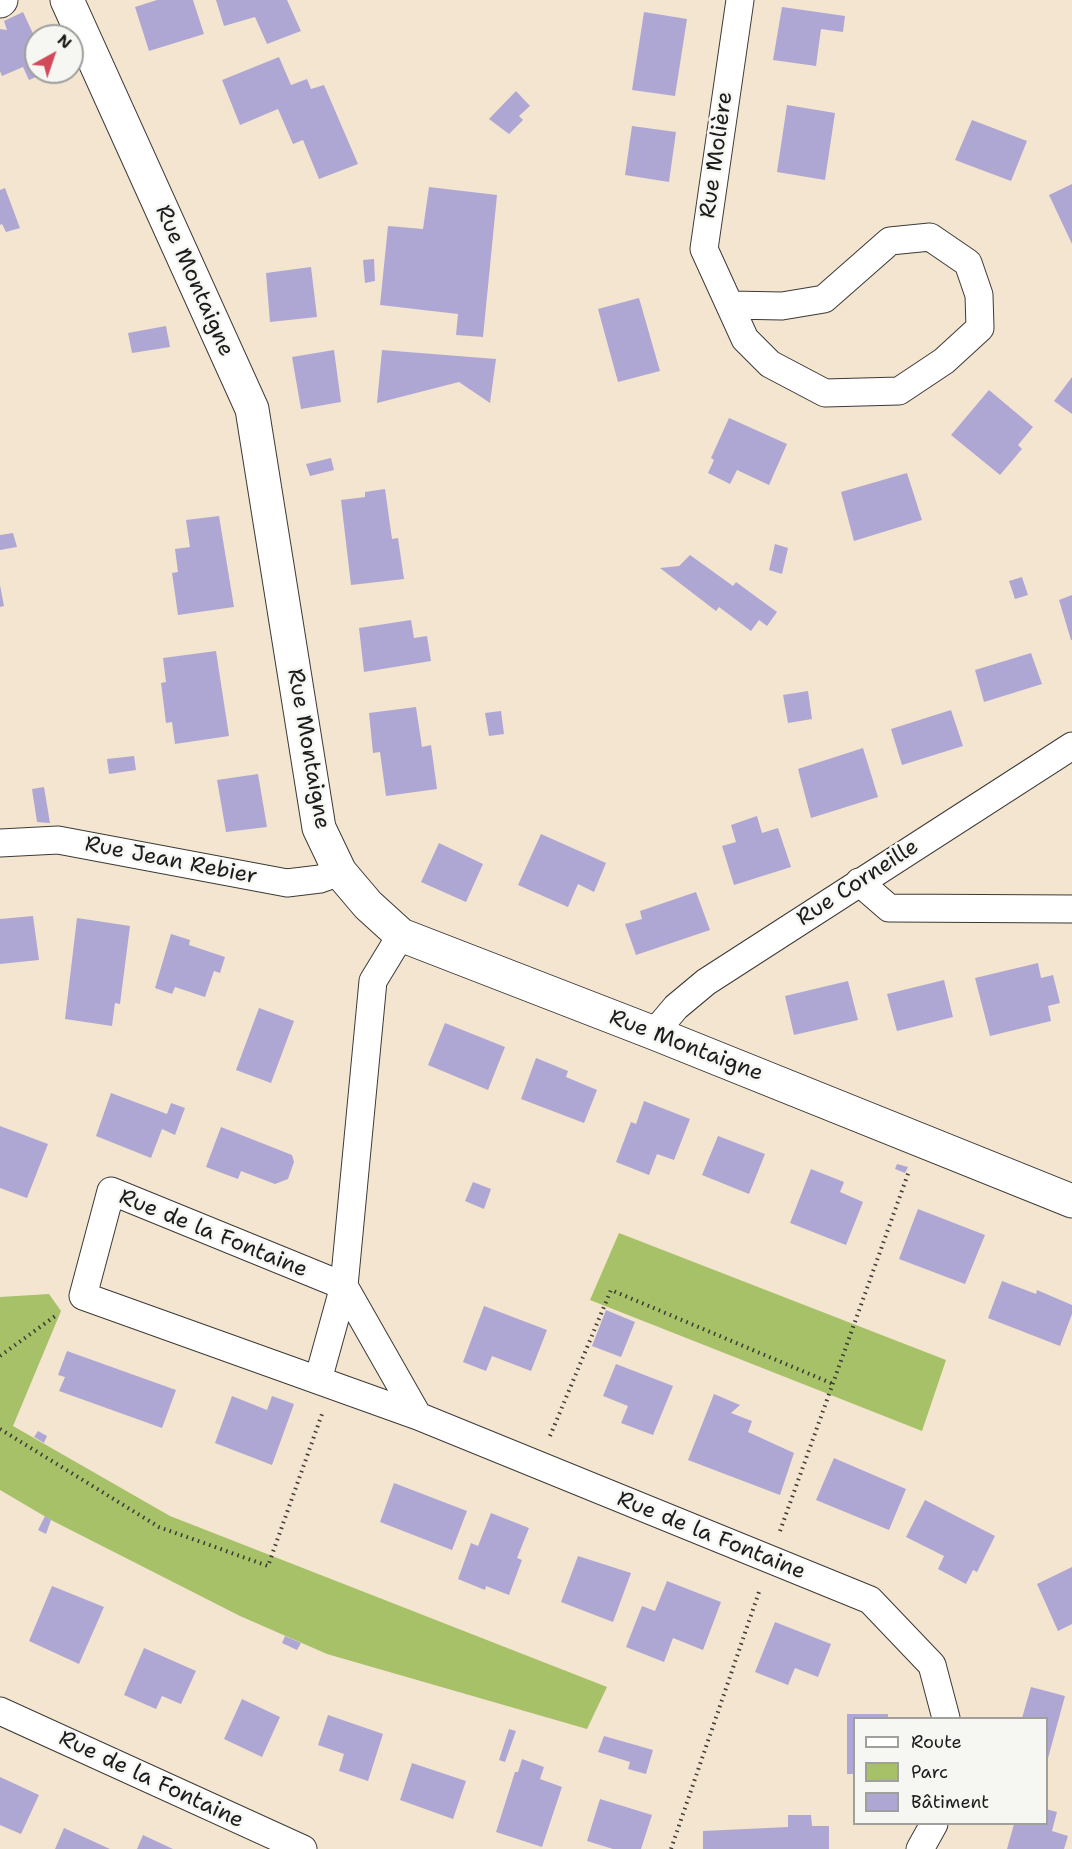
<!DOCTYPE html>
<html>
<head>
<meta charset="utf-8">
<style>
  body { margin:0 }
  #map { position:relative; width:1072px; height:1849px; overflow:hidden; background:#f4e5d0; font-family:"Shantell Sans",sans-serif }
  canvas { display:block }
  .legend { position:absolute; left:853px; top:1717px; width:195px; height:108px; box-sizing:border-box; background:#f6f6f2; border:2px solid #9f9f9c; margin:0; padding:8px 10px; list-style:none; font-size:18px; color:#1c1c1c }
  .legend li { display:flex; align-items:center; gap:12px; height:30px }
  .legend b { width:30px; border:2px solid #9f9f9c }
  .north { position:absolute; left:24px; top:24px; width:60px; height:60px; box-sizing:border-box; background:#f6f6f2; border:2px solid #9f9f9c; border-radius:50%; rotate:40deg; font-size:16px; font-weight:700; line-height:24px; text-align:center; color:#1c1c1c }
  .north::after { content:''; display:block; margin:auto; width:21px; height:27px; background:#d1495b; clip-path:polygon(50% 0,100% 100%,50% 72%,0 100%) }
</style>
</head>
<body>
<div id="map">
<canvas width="1072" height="1849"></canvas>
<ul class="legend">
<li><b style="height:8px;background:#fff"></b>Route</li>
<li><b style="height:16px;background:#a6c168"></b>Parc</li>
<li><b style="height:16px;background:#afa7d3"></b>Bâtiment</li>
</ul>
<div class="north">N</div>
</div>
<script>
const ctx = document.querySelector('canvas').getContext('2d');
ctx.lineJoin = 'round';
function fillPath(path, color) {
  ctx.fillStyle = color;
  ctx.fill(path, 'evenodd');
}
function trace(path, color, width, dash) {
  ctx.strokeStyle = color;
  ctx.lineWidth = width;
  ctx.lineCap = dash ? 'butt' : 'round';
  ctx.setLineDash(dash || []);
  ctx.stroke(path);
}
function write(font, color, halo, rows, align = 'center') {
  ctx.font = font + ' "Shantell Sans",sans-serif';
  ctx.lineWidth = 5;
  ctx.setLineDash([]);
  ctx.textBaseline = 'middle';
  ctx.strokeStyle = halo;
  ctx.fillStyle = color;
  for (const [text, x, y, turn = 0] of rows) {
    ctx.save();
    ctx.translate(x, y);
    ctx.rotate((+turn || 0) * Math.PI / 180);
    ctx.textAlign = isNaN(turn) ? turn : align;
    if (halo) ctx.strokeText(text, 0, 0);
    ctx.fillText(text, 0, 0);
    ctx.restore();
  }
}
const green = new Path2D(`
  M619,1233L946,1360L922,1431L590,1300Z
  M49,1294L61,1311L13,1426L170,1516L607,1687L587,1729L327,1654L240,1616L51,1520L0,1490V1297Z`);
const building = new Path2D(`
  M157,0H193L204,34L149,51L135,7Z
  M216,0H287L301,31L267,44L255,17L224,26Z
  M782,7L845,16L843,32L821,29L816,66L773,60Z
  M23,12L36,40V72H48L29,80L23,67L2,76L0,71V29L7,30L4,21Z
  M644,12L687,19L675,96L632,90Z
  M279,57L291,85L307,79L311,89L324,85L358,164L319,179L303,140L293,144L278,109L240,125L222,80Z
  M516,91L530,106L519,116L523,120L509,134L489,119Z
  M787,105L835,113L825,180L777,172Z
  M972,120L1027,141L1011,181L955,160Z
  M632,126L676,132L669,182L625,175Z
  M1072,184V244L1049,195Z
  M429,187L497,195L483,337L456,335L458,314L380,305L388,226L423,229Z
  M5,188L20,228L6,232L2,224L0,225V190Z
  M374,259L375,281L365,283L363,260Z
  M311,267L317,317L270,322L266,273Z
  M639,298L660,371L618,382L598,309Z
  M166,326L170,347L132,353L128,333Z
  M334,350L341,402L301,409L292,357Z
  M382,350L496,359L490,403L459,382L377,403Z
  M1072,377V414L1054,401Z
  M989,390L1033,427L1018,445L1022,449L1000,475L951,435Z
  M729,418L787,444L769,485L737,470L730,484L708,473L714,460L711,458Z
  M331,458L334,470L310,476L306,464Z
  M907,473L922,520L854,541L841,492Z
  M385,489L392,539L398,538L404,579L351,585L341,500L365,497V492Z
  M219,516L234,607L178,615L172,573L178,572L175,549L190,547L186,520Z
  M13,533L17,547L0,550V535Z
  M775,544L788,548L782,574L769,570Z
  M690,555L733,586L736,582L777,612L767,626L759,620L751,631L719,607L716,611L660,568L679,566Z
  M1022,577L1028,595L1015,599L1009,581Z
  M0,585L4,606L0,607Z
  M1072,595V640H1071L1059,600Z
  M411,620L414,638L427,636L431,661L364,672L359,628Z
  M216,651L229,736L175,744L172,722L166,723L161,683L166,682L163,658Z
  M1031,653L1042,684L984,702L975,670Z
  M808,691L812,719L788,723L783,695Z
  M416,707L422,747L431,745L437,789L386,796L380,752L373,753L369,713Z
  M951,710L963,746L902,765L891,729Z
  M501,711L504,734L489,736L485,713Z
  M863,748L878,797L811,818L798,769Z
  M134,756L136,770L109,774L107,759Z
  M258,774L267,827L226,832L217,780Z
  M44,787L50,823L37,822L32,789Z
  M757,816L762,833L778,828L791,867L734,885L722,846L736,842L731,825Z
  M541,834L606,863L594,892L578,884L568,907L518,885Z
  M439,843L483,864L466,902L421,882Z
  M696,892L710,930L636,955L625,924L642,919L640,911Z
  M33,916L39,960L0,964V919Z
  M77,918L130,926L120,1004L115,1003L112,1026L65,1019Z
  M171,934L190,940L189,945L225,957L220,973L214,971L205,997L175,987L172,994L155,988Z
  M1038,963L1041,978L1053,975L1060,1003L1048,1006L1051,1021L990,1036L975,978Z
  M944,980L953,1017L897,1031L887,994Z
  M848,981L858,1020L794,1035L785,996Z
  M259,1008L294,1021L271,1083L236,1070Z
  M445,1023L505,1047L488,1090L428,1065Z
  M536,1058L568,1071L566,1077L597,1090L584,1123L521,1099Z
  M111,1093L167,1114L171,1103L185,1108L175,1135L162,1129L151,1158L96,1136Z
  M644,1101L690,1119L674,1160L657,1154L649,1175L616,1162L631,1122L636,1124Z
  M0,1126L48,1144L27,1198L0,1188Z
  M221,1127L292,1155L294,1162L288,1179L275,1184L241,1171L238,1179L206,1167Z
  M718,1136L765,1154L749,1194L702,1175Z
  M897,1164L908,1167L905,1173L895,1169Z
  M811,1169L844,1182L840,1192L863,1202L846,1245L790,1223Z
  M473,1182L491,1189L484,1209L465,1201Z
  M918,1209L985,1235L965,1284L899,1259Z
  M1002,1281L1036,1294L1037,1290L1072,1305V1314L1060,1346L988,1318Z
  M484,1306L547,1330L531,1371L492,1356L486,1371L463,1362Z
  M606,1310L635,1322L621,1357L592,1346Z
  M67,1351L176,1390L162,1428L59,1391L65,1377L58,1375Z
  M616,1364L673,1386L653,1435L621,1423L628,1406L603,1396Z
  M714,1394L740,1405L731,1413L752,1421L748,1432L794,1453L780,1495L688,1460Z
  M232,1396L267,1410L272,1396L294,1404L272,1465L215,1443Z
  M38,1431L47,1436L44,1443L34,1437Z
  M834,1458L906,1489L889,1530L816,1500Z
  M394,1483L467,1511L452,1550L380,1522Z
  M925,1500L995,1536L977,1572L973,1570L966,1584L938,1569L944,1556L906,1537Z
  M491,1513L529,1528L517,1558L522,1560L509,1595L486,1586L485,1590L458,1579L471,1543L478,1546Z
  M45,1516L51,1520L46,1534L38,1530Z
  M578,1556L631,1573L613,1622L561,1602Z
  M1072,1567V1624L1058,1631L1037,1584Z
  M667,1581L721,1602L703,1650L673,1638L664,1662L626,1647L642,1606L655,1611Z
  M52,1586L104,1607L79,1664L29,1641Z
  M775,1622L831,1644L818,1677L795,1668L788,1685L755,1672Z
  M285,1636L301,1643L297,1650L282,1643Z
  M144,1648L196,1671L181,1704L162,1696L156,1709L124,1695Z
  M1031,1687L1065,1696L1047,1762L1046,1718H1022Z
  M242,1699L280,1717L262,1757L224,1739Z
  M847,1714H888V1718H854V1774H847Z
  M328,1715L383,1734L368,1781L339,1771L344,1754L318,1745Z
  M509,1729L516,1731L505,1762L499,1760Z
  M604,1736L653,1750L646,1774L628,1769L630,1762L598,1752Z
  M522,1759L544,1767L540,1779L562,1787L542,1847L496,1832L515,1772H518Z
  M412,1763L466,1781L453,1819L400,1800Z
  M0,1777L39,1795L21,1834L0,1825Z
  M600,1799L652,1815L641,1849H613L587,1841Z
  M1046,1809L1057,1812L1052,1831L1068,1836L1064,1849H1007L1014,1824H1046Z
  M788,1815H811L812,1826H829V1849H703V1831L788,1827Z
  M64,1828L110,1849H55Z
  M143,1835L173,1849H137Z`);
const path = new Path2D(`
  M0,1356L58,1314
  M0,1429L159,1527L268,1566L322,1414
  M550,1436L611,1290L833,1384
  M780,1531L909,1171
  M671,1849L760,1589`);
const street = new Path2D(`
  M731,305L782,306L824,299L890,241L930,237L968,263L979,295L980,328L944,361L899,391L825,393L770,364L745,339L704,249L740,0
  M0,843L58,840L287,883L320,879L340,872
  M859,882L889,908L1072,909
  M401,935L373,981L344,1286L418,1416L870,1600L932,1665L946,1718
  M654,1033L676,1007L706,982L1072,746
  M318,1380L344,1286L111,1191L83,1296L418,1416
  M0,1711L303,1849
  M920,1849L934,1824`);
const secondary = new Path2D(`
  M67,0L252,409L319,828L340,872L368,905L401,935L654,1033L1072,1201
  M0,1L1,0`);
const streetNames = [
  ["Rue Molière",717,155,-82],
  ["Rue Montaigne",194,281,66],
  ["Rue Montaigne",308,749,80],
  ["Rue Jean Rebier",171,861,11],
  ["Rue Corneille",858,883,-33],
  ["Rue Montaigne",686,1046,21],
  ["Rue de la Fontaine",213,1234,22],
  ["Rue de la Fontaine",711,1536,22],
  ["Rue de la Fontaine",151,1780,25]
];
fillPath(green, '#a6c168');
fillPath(building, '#afa7d3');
trace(street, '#3c3a37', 29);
trace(secondary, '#3c3a37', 35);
trace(path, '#3c3a37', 4, [1.5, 4.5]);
trace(street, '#fff', 27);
trace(secondary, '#fff', 33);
write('22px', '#1c1c1c', '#f6f6f2', streetNames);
</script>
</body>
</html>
